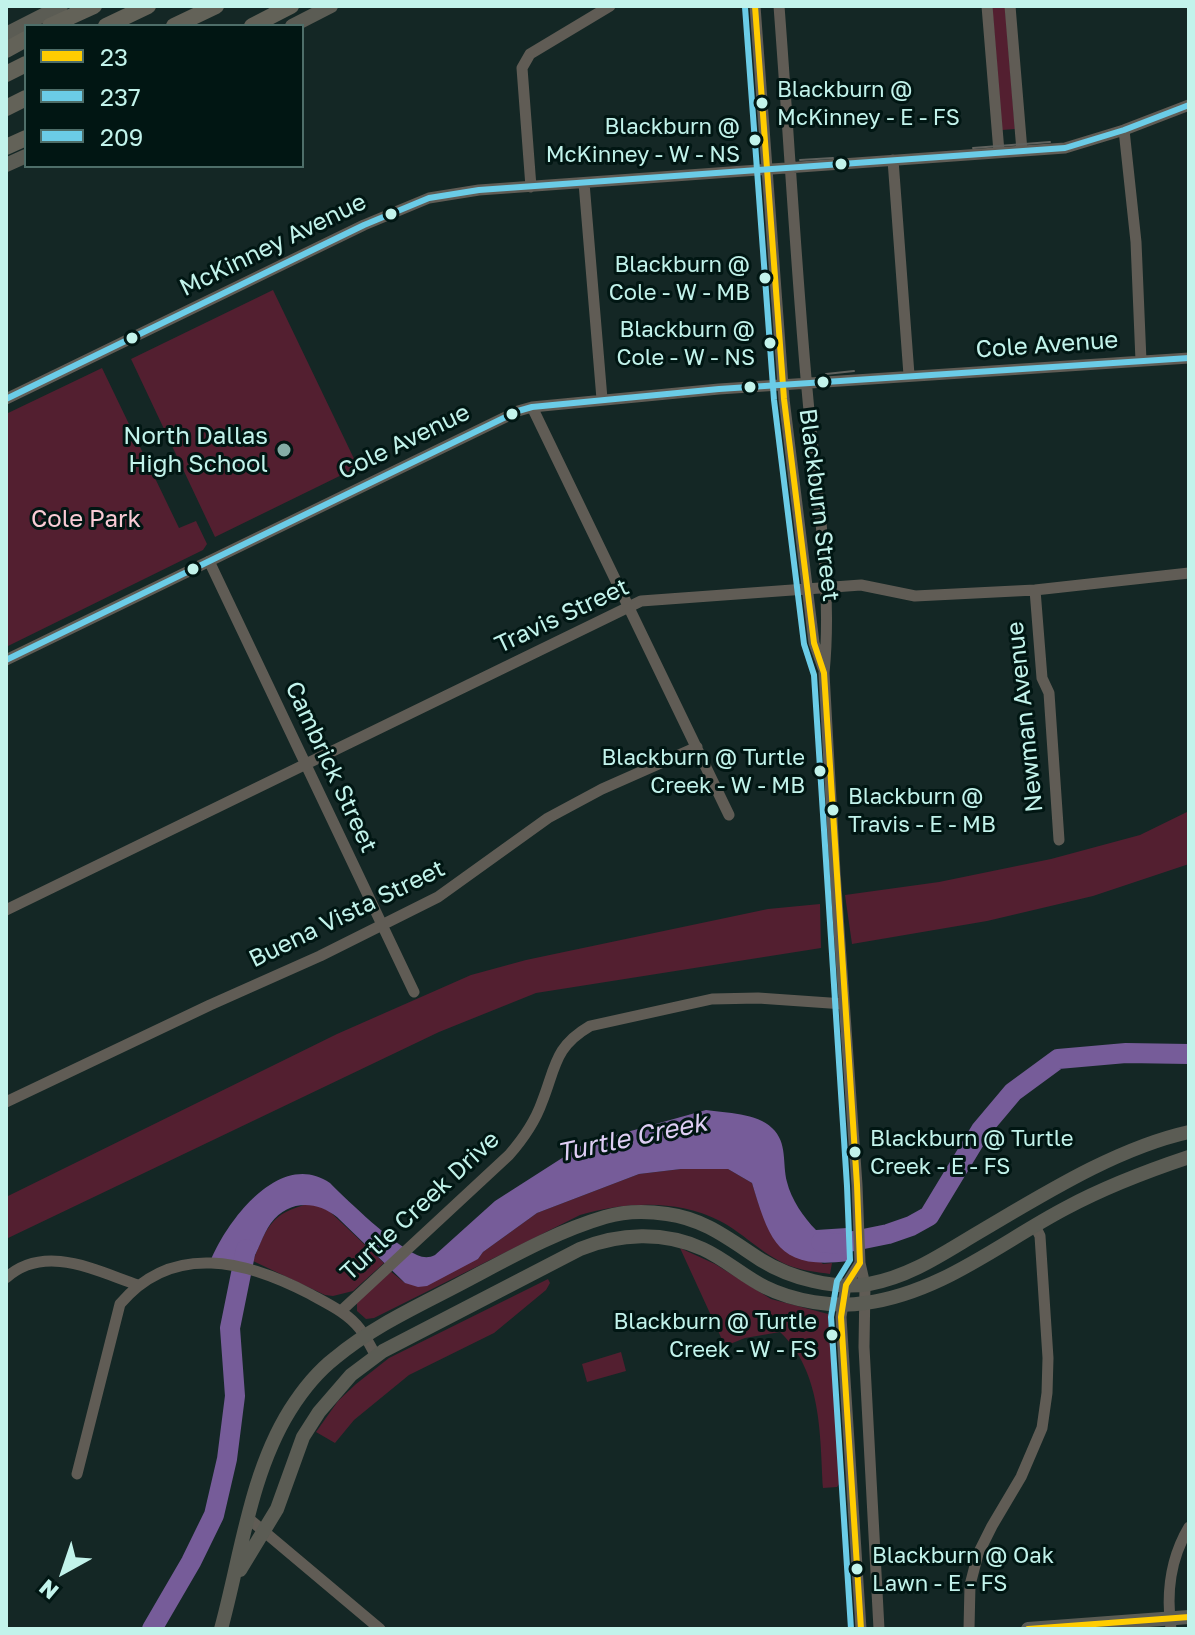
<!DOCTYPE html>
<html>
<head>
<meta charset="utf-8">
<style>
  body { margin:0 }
  #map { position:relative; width:1195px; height:1635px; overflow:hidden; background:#142725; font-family:"Golos Text",sans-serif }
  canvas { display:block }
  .frame { position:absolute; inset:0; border:8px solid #c2f3eb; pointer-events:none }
  .legend { position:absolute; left:24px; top:24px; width:280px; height:144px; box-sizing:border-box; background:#011613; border:2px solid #4e6e69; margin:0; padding:10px 14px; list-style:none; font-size:24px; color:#c2f3eb }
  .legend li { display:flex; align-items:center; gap:16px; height:40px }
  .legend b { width:40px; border:2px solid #4e6e69 }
  .north { position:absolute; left:24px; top:1531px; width:80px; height:80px; -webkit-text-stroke:6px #011613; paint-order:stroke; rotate:220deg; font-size:22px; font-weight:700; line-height:32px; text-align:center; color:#c2f3eb }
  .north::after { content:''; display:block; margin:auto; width:28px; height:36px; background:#c2f3eb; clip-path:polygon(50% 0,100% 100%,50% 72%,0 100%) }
</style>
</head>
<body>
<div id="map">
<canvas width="1195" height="1635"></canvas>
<div class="frame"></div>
<ul class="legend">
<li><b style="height:10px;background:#fc0"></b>23</li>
<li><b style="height:10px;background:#6bcce7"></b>237</li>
<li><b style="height:10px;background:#6bcce7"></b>209</li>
</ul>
<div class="north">N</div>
</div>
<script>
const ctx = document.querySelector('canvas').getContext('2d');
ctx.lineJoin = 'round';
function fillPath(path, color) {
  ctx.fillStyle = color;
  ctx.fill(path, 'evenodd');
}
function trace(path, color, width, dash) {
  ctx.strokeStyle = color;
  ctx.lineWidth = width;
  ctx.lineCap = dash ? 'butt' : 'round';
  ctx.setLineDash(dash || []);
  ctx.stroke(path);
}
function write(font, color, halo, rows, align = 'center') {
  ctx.font = font + ' "Golos Text",sans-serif';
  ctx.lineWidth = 6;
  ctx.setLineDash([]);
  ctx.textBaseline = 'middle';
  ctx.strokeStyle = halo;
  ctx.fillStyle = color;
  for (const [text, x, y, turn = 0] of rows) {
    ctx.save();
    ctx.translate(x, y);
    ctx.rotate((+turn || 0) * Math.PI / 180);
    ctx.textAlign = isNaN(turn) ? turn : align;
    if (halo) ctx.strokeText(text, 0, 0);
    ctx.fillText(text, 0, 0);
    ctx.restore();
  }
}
const green = new Path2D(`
  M992,6H1005L1015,129L1002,130Z
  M273,290L358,467L215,537L131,359Z
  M102,368L179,528L196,521L207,544L203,550L6,647V414Z
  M1189,811V864L1093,896L987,921L852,944L845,895L939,882L1051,859L1140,835Z
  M820,904L821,948L536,993L439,1032L6,1239V1197L337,1034L471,975L526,960L768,909Z
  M681,1169H728L752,1183L759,1205L823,1264L832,1263L830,1274C818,1272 805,1271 793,1267C766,1258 745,1234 720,1221C677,1199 625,1202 580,1215L374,1318L366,1319L357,1311V1303L389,1270L405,1283L478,1259L483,1252L537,1213L639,1174Z
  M309,1204L325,1207L384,1263L353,1291L333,1296L325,1295L253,1261C266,1228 272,1212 309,1204Z
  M680,1248L715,1264L771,1299L828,1314L833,1319L842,1480L837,1487L823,1488C820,1434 822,1372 780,1332L745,1338L725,1346Z
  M548,1279L550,1283L546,1290L494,1333L409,1375L354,1420L335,1443L316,1432L338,1401L356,1384L389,1358Z
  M621,1352L626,1371L587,1382L582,1364Z`);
const water = new Path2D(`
  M706,1110C726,1113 757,1113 772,1128C788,1143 782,1163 787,1182C791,1199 804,1218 816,1230L847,1228L848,1261C779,1270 770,1243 752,1183L728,1169H681L639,1174L537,1213L483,1252L478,1259L427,1286L418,1287L405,1283L337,1217C316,1200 288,1200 271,1223C262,1235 259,1251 250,1263L211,1260C228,1219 281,1149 330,1183C351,1204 392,1243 417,1255C424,1258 429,1258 435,1255L495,1201L584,1144Z`);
const river = new Path2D(`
  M821,1242L839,1244L888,1234L911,1226L929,1216L981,1130L1013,1092L1058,1059L1126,1053L1189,1054
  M152,1629L191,1562L214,1515L227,1459L235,1396L230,1328L246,1249`);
const minor = new Path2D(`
  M755,6L784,399L814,643L823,668
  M779,6C789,137 796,269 808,400C816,488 833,585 824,673L835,872L857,1185L860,1263L865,1285L864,1347L879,1629
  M987,6L999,152
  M1010,6L1022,151
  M1124,130L1136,242L1141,361
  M893,160L909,375
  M584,183L602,399
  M531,187L522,68L530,54L610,6
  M6,399L364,225L429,198L479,190L1065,148L1124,130L1189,105
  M532,407L729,815
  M209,561L414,992
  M1035,590L1042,678L1049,693L1059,840
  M6,660L518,411L532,407L719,389L1189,358
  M6,910L641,601L861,585L915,596L1035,590L1189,573
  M6,1102L210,1005L320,956L438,897L548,818L602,789L697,747
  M860,1263L846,1285L841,1317L861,1629
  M6,1278C45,1243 96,1271 138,1285
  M341,1311L509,1155C523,1139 535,1122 542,1102C556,1067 554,1047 590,1026L712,999L758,998L844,1004
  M77,1474L120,1304C173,1241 247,1261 310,1294C328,1304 348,1313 360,1329C366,1337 371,1347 376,1356
  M248,1518L380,1629
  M969,1629L970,1585L978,1554L992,1526L1021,1477L1042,1428L1047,1393L1048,1358L1040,1236L1035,1226
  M1171,1629C1166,1592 1170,1559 1189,1527`);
const major = new Path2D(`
  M292,26L331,6
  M6,34L61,6
  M6,165L26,156
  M240,1570L277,1509L303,1437L319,1412L351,1375L383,1351L580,1249C619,1233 664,1231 703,1249C725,1259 743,1276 765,1287C793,1301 834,1308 865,1303C941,1293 1001,1242 1066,1208C1105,1187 1147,1171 1189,1157
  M221,1629C241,1556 250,1474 290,1410C302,1391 317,1372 335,1358C372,1327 416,1307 458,1285C506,1260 554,1232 605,1217C625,1211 647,1211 667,1214C705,1219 730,1240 761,1260C790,1278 835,1290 869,1284C912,1276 945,1252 981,1231C1044,1194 1117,1148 1189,1132
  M1028,1629L1189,1617`);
const highway = new Path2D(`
  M50,26L94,6
  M106,26L148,6
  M174,26L216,6
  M252,26L291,6
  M6,50L26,39
  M6,74L26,64
  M6,108L26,98
  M6,147L26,138`);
const tram = new Path2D(`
  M973,148L1050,142
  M800,160L833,158
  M826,374L854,371`);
const bus1 = new Path2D(`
  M755,6L784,399L814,643L824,673L857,1185L860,1263L846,1285L841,1317L861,1629
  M1028,1629L1189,1617`);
const bus2 = new Path2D(`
  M745,7L774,400L804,644L814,675L847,1186L850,1260L837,1281L831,1317L851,1629`);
const bus3 = new Path2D(`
  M6,399L364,225L429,198L479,190L1065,148L1124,130L1189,105
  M6,660L518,411L532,407L719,389L1189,358`);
const markers = [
  [762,103,7,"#c2f3eb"],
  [755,140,7,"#c2f3eb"],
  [841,164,7,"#c2f3eb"],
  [391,214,7,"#c2f3eb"],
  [765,278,7,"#c2f3eb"],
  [132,338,7,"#c2f3eb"],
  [770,343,7,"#c2f3eb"],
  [823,382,7,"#c2f3eb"],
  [750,387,7,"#c2f3eb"],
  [512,414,7,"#c2f3eb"],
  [284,450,8,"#85aca6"],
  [193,569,7,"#c2f3eb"],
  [820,771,7,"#c2f3eb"],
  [833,810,7,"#c2f3eb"],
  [855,1152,7,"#c2f3eb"],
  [832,1335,7,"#c2f3eb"],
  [857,1569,7,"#c2f3eb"]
];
const busNames = [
  ["Blackburn @",777,90,"left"],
  ["McKinney - E - FS",777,118,"left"],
  ["Blackburn @",740,127],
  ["McKinney - W - NS",740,155],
  ["Blackburn @",750,265],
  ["Cole - W - MB",750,293],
  ["Blackburn @",755,330],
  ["Cole - W - NS",755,358],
  ["Blackburn @ Turtle",805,758],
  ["Creek - W - MB",805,786],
  ["Blackburn @",848,797,"left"],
  ["Travis - E - MB",848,825,"left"],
  ["Blackburn @ Turtle",870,1139,"left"],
  ["Creek - E - FS",870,1167,"left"],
  ["Blackburn @ Turtle",817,1322],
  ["Creek - W - FS",817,1350],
  ["Blackburn @ Oak",872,1556,"left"],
  ["Lawn - E - FS",872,1584,"left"]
];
const streetNames = [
  ["McKinney Avenue",273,245,-26],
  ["Cole Avenue",1047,345,-4],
  ["Cole Avenue",404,442,-26],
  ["Blackburn Street",819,505,83],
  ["Travis Street",562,616,-25],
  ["Newman Avenue",1025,717,-96],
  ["Cambrick Street",331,767,65],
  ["Buena Vista Street",347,914,-26],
  ["Turtle Creek Drive",420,1206,-43]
];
const poiNames = [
  ["North Dallas",268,436],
  ["High School",268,464]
];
const parkNames = [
  ["Cole Park",86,519]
];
const waterNames = [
  ["Turtle Creek",632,1138,-12]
];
fillPath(green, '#531f30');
fillPath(water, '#765c99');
trace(river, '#765c99', 20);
trace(minor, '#605c55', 11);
trace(major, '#5b5c54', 14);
trace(highway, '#636258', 16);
trace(tram, '#60625e', 2);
trace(bus1, '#fc0', 6);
trace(bus2, '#6bcce7', 6);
trace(bus3, '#6bcce7', 6);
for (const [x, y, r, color] of markers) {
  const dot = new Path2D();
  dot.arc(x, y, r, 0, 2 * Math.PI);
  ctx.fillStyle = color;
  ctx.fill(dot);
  trace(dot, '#011613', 3);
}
write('22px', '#c2f3eb', '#011613', busNames, 'right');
write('24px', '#c2f3eb', '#011613', streetNames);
write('24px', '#c2f3eb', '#011613', poiNames, 'right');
write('24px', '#facbd5', '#011613', parkNames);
write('italic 26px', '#decef4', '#011613', waterNames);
</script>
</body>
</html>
